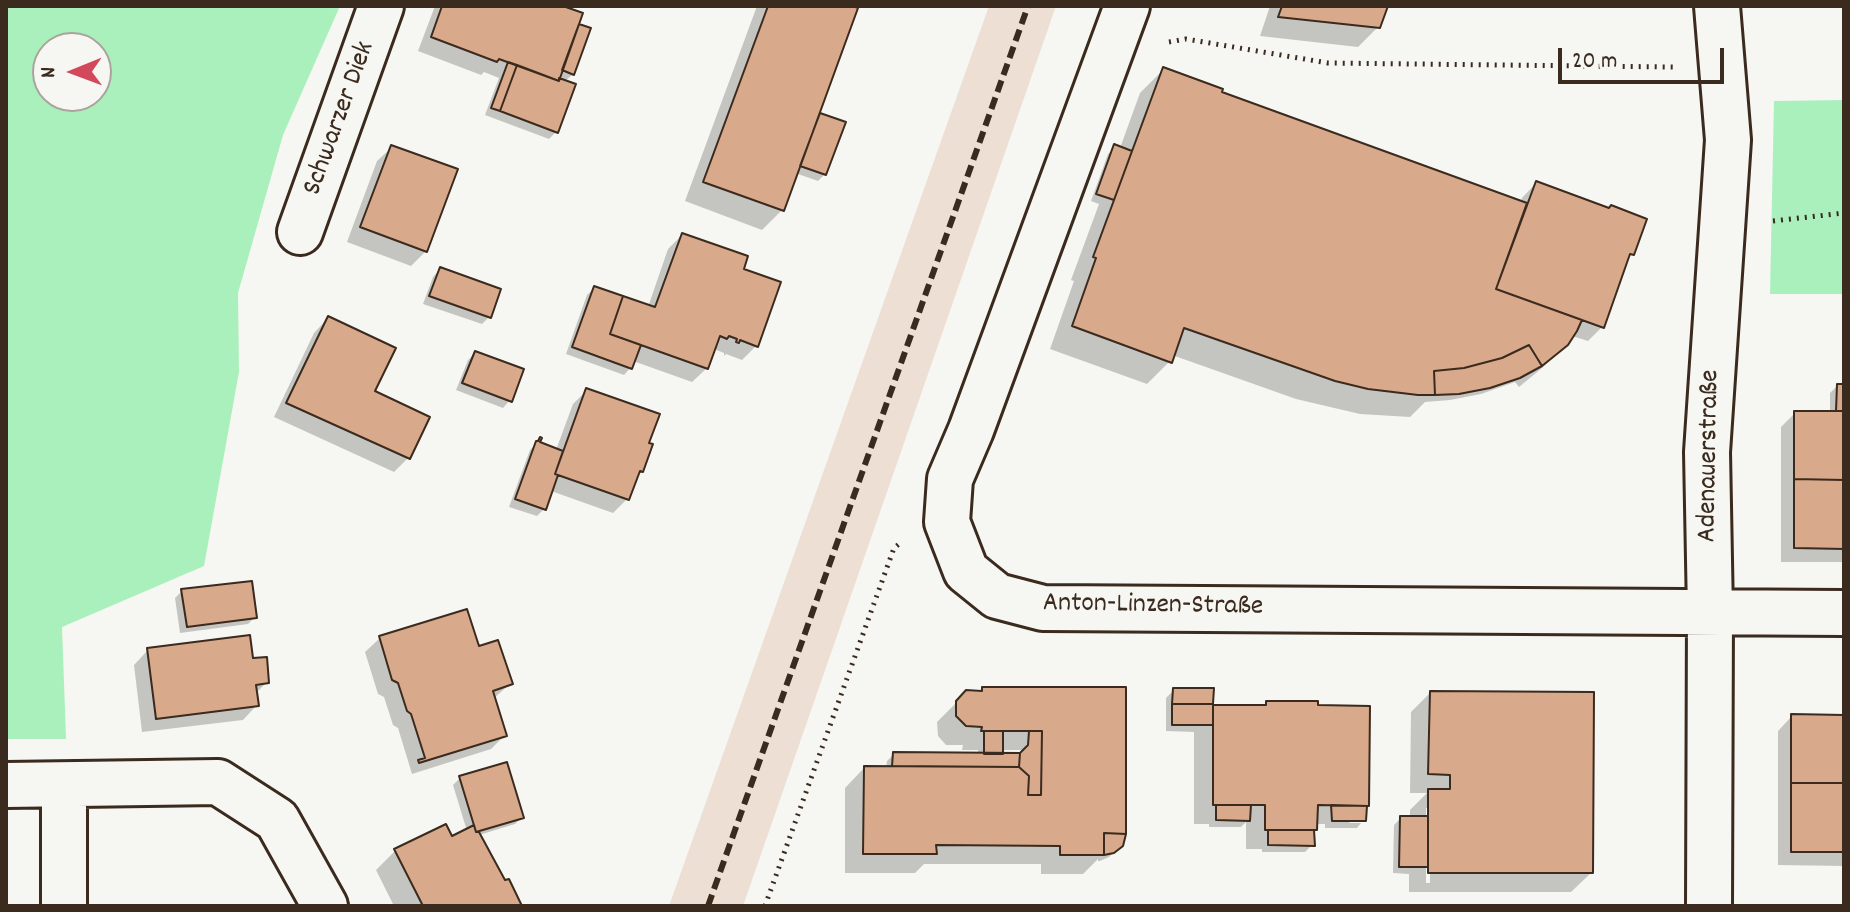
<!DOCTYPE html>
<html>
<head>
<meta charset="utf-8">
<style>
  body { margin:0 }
  #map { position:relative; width:1850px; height:912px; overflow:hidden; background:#f6f6f2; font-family:Dekko,sans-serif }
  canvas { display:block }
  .frame { position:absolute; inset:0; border:8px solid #3b2a1e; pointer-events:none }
  .north { position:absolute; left:32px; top:32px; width:80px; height:80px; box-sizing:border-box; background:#f6f6f2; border:2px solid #aba49d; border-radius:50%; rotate:269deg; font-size:22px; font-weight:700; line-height:32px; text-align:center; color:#3b2a1e }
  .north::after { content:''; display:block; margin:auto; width:28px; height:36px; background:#d1495b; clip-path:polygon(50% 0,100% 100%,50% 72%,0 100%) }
  .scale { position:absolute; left:1558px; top:48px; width:166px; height:36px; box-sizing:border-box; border:4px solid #3b2a1e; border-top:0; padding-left:10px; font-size:24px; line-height:28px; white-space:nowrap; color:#3b2a1e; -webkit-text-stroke:6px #f6f6f2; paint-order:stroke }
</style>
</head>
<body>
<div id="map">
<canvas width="1850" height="912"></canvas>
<div class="frame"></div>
<div class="north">N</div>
<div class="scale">20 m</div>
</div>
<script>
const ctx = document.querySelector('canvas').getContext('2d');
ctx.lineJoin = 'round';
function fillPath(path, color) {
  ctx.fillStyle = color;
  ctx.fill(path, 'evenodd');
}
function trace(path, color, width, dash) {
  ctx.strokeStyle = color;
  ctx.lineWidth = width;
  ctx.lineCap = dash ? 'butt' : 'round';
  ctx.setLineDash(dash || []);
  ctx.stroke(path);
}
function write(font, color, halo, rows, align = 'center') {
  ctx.font = font + ' Dekko,sans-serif';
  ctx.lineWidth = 7;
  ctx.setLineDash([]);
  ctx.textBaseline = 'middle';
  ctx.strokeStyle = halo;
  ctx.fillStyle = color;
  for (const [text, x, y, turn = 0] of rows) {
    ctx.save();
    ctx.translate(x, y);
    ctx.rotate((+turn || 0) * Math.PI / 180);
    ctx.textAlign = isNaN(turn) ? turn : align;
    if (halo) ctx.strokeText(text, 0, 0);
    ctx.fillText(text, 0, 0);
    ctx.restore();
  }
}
const built = new Path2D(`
  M989,6H1056L743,906H669Z`);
const green = new Path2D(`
  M6,6H340L283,135L238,293L239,372L204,566L62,627L66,739H6ZM96,48V96H48V48Z
  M1844,100V294H1770L1774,101Z`);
const shadow = new Path2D(`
  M435,6H557L573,74L564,82L556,132L549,139L485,115L499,78L484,72L481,75L418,51Z
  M757,6H847L814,121L820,115L825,174L818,181L795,173L782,210L762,230L685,201Z
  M1270,6H1386L1378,27L1358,47L1260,36Z
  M1163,70L1219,93L1520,203L1522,198L1536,183L1632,254L1626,260L1602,327L1588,341L1572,336L1566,344L1542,368L1519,387L1515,382L1481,394L1450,400L1425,402L1410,417L1360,414L1296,399L1172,355L1170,361L1147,384L1050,349L1074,281L1071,280L1099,204L1091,201L1108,154L1115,147L1120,148L1140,93Z
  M392,147L426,251L411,266L347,242L377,161Z
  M682,235L741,270L756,346L742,360L726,354L724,356V353L714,349L707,368L692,382L633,361L631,367L624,375L566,354L587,295L594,288L648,307L668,249Z
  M440,269L489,317L482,324L423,304L433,277Z
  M328,318L372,392L408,458L394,472L274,417L314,333Z
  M475,353L510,400L503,408L456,390L468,360Z
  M1837,386H1844V562H1781V427L1795,413H1830V393Z
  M587,390L647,445L642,471L635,477L627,499L613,513L551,491L544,509L537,516L509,507L530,450L537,443L556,450L573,404Z
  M182,591L255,617L248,624L180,633L175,598Z
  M466,612L477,649L511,683L493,699L505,735L491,749L412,774L398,728L393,725L384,697L378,694L365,652L380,638Z
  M148,650L267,682L255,694L257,705L243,720L142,732L134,665Z
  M983,689H1124L1121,845L1109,857L1100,861H1098V859L1083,874H1041V864H924L915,873H845V788L864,768H886L887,761L894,754L978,755V750H962L963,745H946L938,736L937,722L967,692L979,693ZM1001,750H1022V754L1001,756Z
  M1174,690L1211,707H1262L1266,703L1367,805L1349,823H1361L1357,828H1325V824H1315V829L1312,832V845L1305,852H1262V849H1246V822L1241,827H1209V824H1194V732L1166,731V698Z
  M1430,693L1591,873L1571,892H1409V874L1393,873L1394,825L1401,818H1410V810L1427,793H1410L1411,712ZM1426,808H1430V883H1426Z
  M1792,716L1844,717V866L1778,865V731Z
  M460,778L522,817L515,824L479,835L504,883L520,906H394L376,870L395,851L452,839L467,831L453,785Z`);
const building = new Path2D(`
  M442,6H563L583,13L559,81L499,59L497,62L431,37Z
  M768,6H853L858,8L784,211L703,182Z
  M1282,6H1388L1380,28L1278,17Z
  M579,24L591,28L574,75L562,70Z
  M508,62L517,65L500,111L491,108Z
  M517,65L559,81V78L576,84L558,133L500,111Z
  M1163,67L1223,89L1222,92L1527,203L1496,289L1582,320L1577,331L1568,345L1542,366L1529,345L1502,358L1464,368L1434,371L1435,395H1418L1368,389L1335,381L1184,328L1172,363L1072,326L1096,258L1093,257Z
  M820,113L846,122L826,175L800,166Z
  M1114,144L1132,151L1114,200L1096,194Z
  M391,145L458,169L427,252L360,227Z
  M1536,181L1609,208L1611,205L1647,219L1634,255L1630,254L1604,328L1496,289Z
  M682,233L748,256L744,269L781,282L758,347L740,340L739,343L736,342L737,339L729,336L727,339L720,336L708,369L610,334L623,296L655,307Z
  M440,267L501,289L491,318L429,296Z
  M594,286L623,296L610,334L641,345L632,369L572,347Z
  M328,316L396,348L375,391L430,417L410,459L286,403Z
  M1529,345L1542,366L1520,378L1490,388L1459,394L1435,395L1434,371L1464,368L1502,358Z
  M475,351L524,369L512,402L462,383Z
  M1837,384H1844V411H1836Z
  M586,388L660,414L649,443L653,444L643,472L640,471L629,500L555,474Z
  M1794,411H1844V480L1794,479Z
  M540,437L542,438L540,442L563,451L555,474L558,475L546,510L515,499L536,441H538Z
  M1794,479L1844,480V549L1794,548Z
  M252,581L257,618L187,627L181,589Z
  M467,609L479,646L498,640L513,684L493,691L507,736L419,763L418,760L425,758L411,714L407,711L398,683L392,680L379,636Z
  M250,635L253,658L267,657L269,683L256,685L259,706L156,719L147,648Z
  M982,687H1126V834L1104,833V855H1060V846L936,845L937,854H863L864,766L1019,767L1029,776L1028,795H1041L1042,731H981L982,727L966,726L956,716V701L966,690L982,691Z
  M1173,688H1214L1213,704H1172Z
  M1430,691L1594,692L1593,873H1428V789H1450V775L1428,774Z
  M1266,701H1318V705L1370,706L1369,806L1318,805L1317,830H1265V805H1213V705H1266Z
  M1172,704H1213V725H1172Z
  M1791,714L1844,715V783H1791Z
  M984,731H1003V754H984Z
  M1029,731H1042L1041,795H1028L1029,776L1019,767L1020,753L1028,745Z
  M893,752L1020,753L1019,767L892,766Z
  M507,762L524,818L476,832L459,776Z
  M1791,783H1844V852H1791Z
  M1216,805H1251L1250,821L1216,820Z
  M1331,805L1367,806L1366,821H1332Z
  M1400,816H1428V867H1399Z
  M446,824L452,836L474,825L476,832H479L505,880L509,879L522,906H423L394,849Z
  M1268,830H1314L1315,846L1268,845Z
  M1104,833L1126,834L1123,846L1114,853L1104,855Z`);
const path = new Path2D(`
  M1169,42L1186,39L1328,63L1673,67
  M1773,221L1844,213
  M765,906L894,548L899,544`);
const street = new Path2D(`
  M1127,6L971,430L950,479L947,522L966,571L997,596L1043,608L1844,613
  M300,232L381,6
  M6,785L218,782L277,820L325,906
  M64,785V906
  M1709,906L1710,613L1707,452L1728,140L1717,6`);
const rail = new Path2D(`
  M708,906L1028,6`);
const streetNames = [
  ["Schwarzer Diek",341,119,-70],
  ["Adenauerstraße",1711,456,-89],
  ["Anton-Linzen-Straße",1153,607,1]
];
fillPath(built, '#eddfd3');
fillPath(green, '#aaf0bc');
fillPath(shadow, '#0003');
fillPath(building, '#d8a98a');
trace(building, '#3b2a1e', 2);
trace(street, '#3b2a1e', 50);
trace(path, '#3b2a1e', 5, [2, 6]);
trace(street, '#f6f6f2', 44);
trace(rail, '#3b2a1e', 6, [12, 6]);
write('28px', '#3b2a1e', '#f6f6f2', streetNames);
</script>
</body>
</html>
